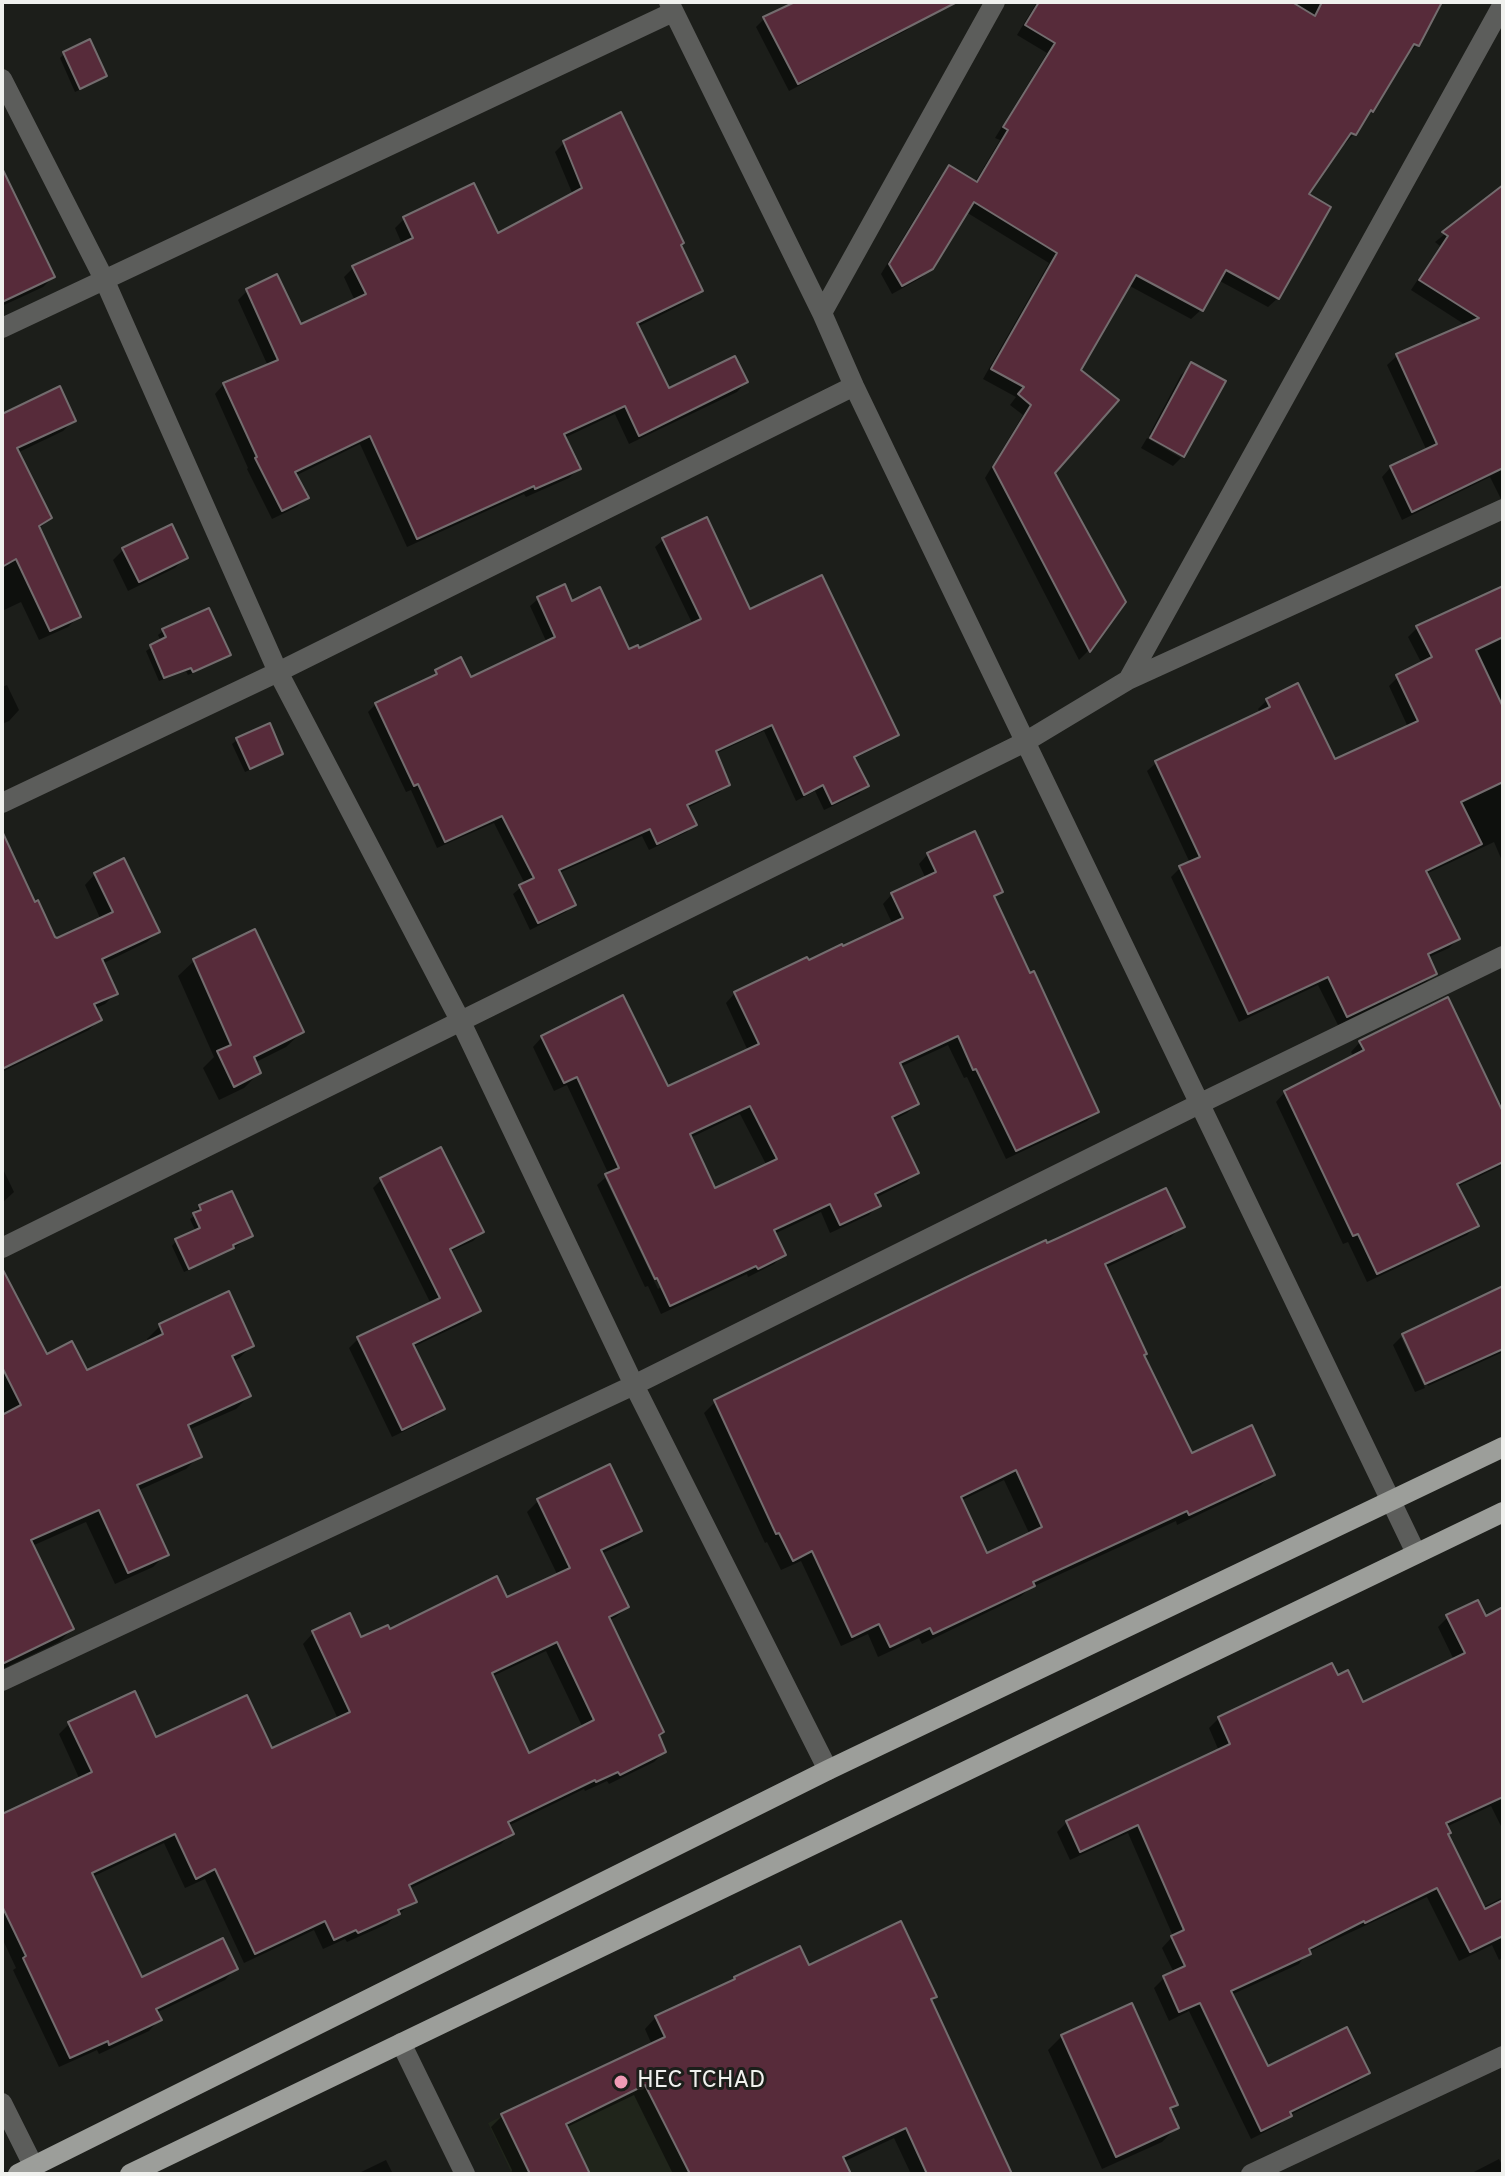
<!DOCTYPE html>
<html>
<head>
<meta charset="utf-8">
<style>
  body { margin:0 }
  #map { position:relative; width:1505px; height:2176px; overflow:hidden; background:#1c1e1a; font-family:Overpass,sans-serif }
  canvas { display:block }
  .frame { position:absolute; inset:0; border:4px solid #f0f1ee; pointer-events:none }
</style>
</head>
<body>
<div id="map">
<canvas width="1505" height="2176"></canvas>
<div class="frame"></div>
</div>
<script>
const ctx = document.querySelector('canvas').getContext('2d');
ctx.lineJoin = 'round';
function fillPath(path, color) {
  ctx.fillStyle = color;
  ctx.fill(path, 'evenodd');
}
function trace(path, color, width, dash) {
  ctx.strokeStyle = color;
  ctx.lineWidth = width;
  ctx.lineCap = dash ? 'butt' : 'round';
  ctx.setLineDash(dash || []);
  ctx.stroke(path);
}
function write(font, color, halo, rows, align = 'center') {
  ctx.font = font + ' Overpass,sans-serif';
  ctx.lineWidth = 6;
  ctx.setLineDash([]);
  ctx.textBaseline = 'middle';
  ctx.strokeStyle = halo;
  ctx.fillStyle = color;
  for (const [text, x, y, turn = 0] of rows) {
    ctx.save();
    ctx.translate(x, y);
    ctx.rotate((+turn || 0) * Math.PI / 180);
    ctx.textAlign = isNaN(turn) ? turn : align;
    if (halo) ctx.strokeText(text, 0, 0);
    ctx.fillText(text, 0, 0);
    ctx.restore();
  }
}
const built = new Path2D(`
  M653,2042L717,2174H512L488,2123Z`);
const shadow = new Path2D(`
  M792,2H919L916,21L907,30L789,91L756,27L764,19L795,4Z
  M1037,2H1431L1417,45L1408,54L1406,53L1372,111L1363,120L1354,134L1345,144L1342,142L1306,195L1278,298L1268,307L1218,280L1201,310L1191,319L1128,285L1078,371L1053,473L1123,602L1088,651L1079,660L985,478L1023,415L1010,405L1016,397L983,379L1049,263L966,212L932,267L921,278L892,294L881,274L940,177L949,168L975,182L1000,140L995,138L1047,53L1017,35Z
  M64,54L104,76L100,80L75,92L60,58Z
  M564,143L679,246L701,291L691,300L637,327L668,391L746,382L737,392L629,444L615,414L564,438L578,469L569,478L526,497L524,494L407,547L360,444L295,476L306,498L297,507L272,519L247,469L248,468L215,394L224,384L268,366L238,300L247,291L300,327L355,301L344,277L353,268L402,244L395,228L404,219L498,235L573,195L555,152Z
  M2,176L53,277L43,287L2,306Z
  M1503,188V503L1490,477L1402,520L1382,477L1391,467L1427,451L1387,365L1397,356L1467,326L1411,290L1440,246L1435,242Z
  M1191,365L1223,382L1182,456V454L1149,435L1181,375Z
  M2,416L74,420L63,431L17,453L50,518L38,530L79,616L68,627L39,640L21,602L2,611Z
  M1147,438L1181,458L1173,466L1141,448Z
  M706,520L749,612L897,734L889,742L853,759L866,786L859,794L824,810L815,791L796,801L764,731L715,754L728,784L720,792L687,808L694,824L687,832L649,850L642,836L559,873L574,904L566,912L530,930L513,894L525,884L494,823L437,848L411,790L406,792L368,712L376,704L428,679L436,672L470,679L547,643L530,606L538,599L572,603L628,652L638,651L693,625L655,547L663,540Z
  M123,550L185,558L175,568L128,591L113,560Z
  M1503,588V863L1494,842L1426,874L1458,939L1449,948L1427,958L1435,973L1426,982L1338,1025L1318,985L1239,1022L1171,877L1180,868L1190,863L1147,771L1156,763L1261,714L1258,709L1267,700L1334,762L1408,727L1389,686L1398,677L1422,664L1408,637L1417,628Z
  M208,610L228,654L224,659L188,675L186,671L159,681L146,651L161,641L158,635L163,631Z
  M7,685L19,710L9,721L2,724V687Z
  M269,726L281,753L276,758L245,772L232,744L237,740Z
  M928,854L1000,891L993,898L1097,1111L1087,1121L1006,1159L967,1077L964,1078L948,1045L900,1067L917,1104L907,1113L891,1121L916,1172L907,1182L875,1198L878,1205L869,1215L830,1233L821,1212L774,1234L784,1254L774,1264L748,1277L747,1274L661,1314L648,1286L645,1287L597,1185L605,1178L658,1289L661,1287L609,1177H605L609,1175L567,1085L554,1091L533,1047L542,1037L667,1088L748,1051L726,1003L735,993L893,925L883,904L892,894L926,879L919,864ZM740,1114L767,1166L714,1190L690,1138Z
  M2,857L56,941L101,920L85,885L95,874L158,932L147,942L102,964L115,994L105,1004L94,1009L99,1020L89,1030L2,1072Z
  M194,961L302,1032L286,1047L254,1063L259,1073L244,1088L219,1100L203,1068L214,1057L178,976Z
  M1360,1042L1497,1104L1503,1101V1165L1457,1187L1476,1226L1467,1235L1367,1282L1348,1242L1343,1244L1276,1102L1285,1092L1354,1057L1351,1052Z
  M2,1167L14,1192L2,1203Z
  M382,1179L482,1232L473,1241L449,1252L478,1311L470,1320L413,1347L442,1408L434,1417L392,1437L349,1348L358,1339L431,1304L373,1188Z
  M200,1206L251,1236L228,1252L184,1272L172,1246L176,1241L196,1232L190,1219L197,1214L195,1211Z
  M1182,1226L1171,1237L1105,1268L1142,1356L1191,1456L1272,1474L1261,1485L1177,1525L1176,1521L1030,1588L1021,1596L922,1644L919,1638L878,1657L868,1634L841,1646L801,1561L781,1570L767,1542L765,1543L704,1413L715,1402L971,1277L1046,1245ZM1004,1480L1030,1535L986,1556L960,1501Z
  M1503,1288V1352L1428,1386L1405,1336H1402Z
  M2,1307L46,1356L86,1373L149,1343L147,1339L160,1326L252,1346L239,1358L233,1361L249,1396L236,1409L188,1430L199,1456L186,1469L137,1491L166,1554L153,1567L115,1584L86,1522L32,1546L72,1629L59,1642L2,1669Z
  M1401,1337L1425,1388L1415,1392L1393,1345Z
  M609,1467L640,1530L629,1541L601,1554L627,1607L616,1617L608,1621L664,1752L654,1762L609,1784L607,1781L585,1791L584,1789L508,1826L511,1834L501,1844L409,1889L414,1901L387,1924L347,1942L345,1939L323,1949L314,1930L244,1963L205,1879L185,1888L164,1843L92,1877L141,1980L235,1969L225,1980L156,2013L159,2020L149,2031L99,2054L97,2050L59,2067L13,1970L16,1968L2,1938V1816L80,1780L59,1734L69,1724L156,1740L271,1751L338,1719L303,1644L313,1633L360,1640L506,1600L558,1576L527,1512L538,1501ZM546,1651L583,1728L528,1756L491,1677Z
  M1503,1609V1830L1491,1806L1446,1827V1834L1482,1908L1503,1897V1957L1499,1960L1492,1945L1459,1961L1427,1897L1308,1952L1299,1964L1231,1995L1267,2069L1368,2072L1358,2082L1288,2116L1279,2125L1251,2139L1189,2011L1169,2021L1154,1988L1164,1978L1174,1973L1162,1948L1173,1936L1128,1833L1070,1860L1057,1832L1067,1822L1219,1751L1209,1728L1219,1718L1337,1678L1362,1704L1454,1660L1438,1627L1448,1617L1485,1618Z
  M808,1968L934,1996L930,2001L1009,2174H911L894,2138L843,2162L846,2174H673L634,2095L565,2128L574,2174H511L512,2170L491,2127L502,2116L652,2045L645,2029L656,2017L730,1984L735,1979Z
  M1062,2036L1176,2104L1169,2111L1177,2127L1162,2142L1102,2169L1048,2050Z
  M1499,2159L1503,2167V2174H1470Z
  M386,2160L393,2174H357Z`);
const building = new Path2D(`
  M795,2H957L798,84L763,17Z
  M1039,2H1292L1315,16L1322,2H1442L1419,46L1414,44L1373,112L1371,110L1356,135L1351,133L1309,194L1331,207L1279,299L1226,270L1203,311L1136,275L1081,370L1119,400L1055,473L1126,602L1090,652L993,467L1031,405L1018,394L1024,387L991,369L1057,253L974,202L933,269L902,286L889,264L949,165L977,182L1008,130L1003,127L1055,43L1025,25Z
  M90,39L107,76L80,89L63,52Z
  M621,112L684,243L681,245L703,291L637,323L669,388L735,356L748,382L639,436L625,406L564,434L581,469L535,489L534,486L417,539L370,436L295,472L309,498L282,511L255,458L257,457L223,383L278,360L246,289L277,274L301,324L366,294L352,266L413,238L403,217L474,183L498,233L582,188L563,141Z
  M2,168L55,277L2,302Z
  M1503,185V468L1412,512L1390,466L1437,444L1396,354L1479,318L1419,280L1448,236L1442,232Z
  M1191,362L1226,381L1184,457L1150,438Z
  M60,386L76,421L17,448L52,518L39,526L81,617L50,631L16,559L2,567V414Z
  M707,517L750,609L822,575L899,735L854,757L869,786L832,804L823,785L804,795L772,725L716,751L730,785L687,805L697,825L657,844L650,829L559,870L576,905L538,923L519,885L534,878L502,816L445,842L418,784L414,786L375,703L437,674L435,670L461,657L471,677L555,637L537,597L565,584L572,601L600,587L629,649L638,645L639,648L701,619L662,538Z
  M172,524L188,558L139,582L122,548Z
  M1503,586V637L1476,650L1503,707V782L1461,802L1482,844L1426,871L1460,939L1428,954L1437,974L1347,1017L1328,977L1248,1014L1179,866L1200,857L1155,761L1270,707L1266,699L1298,683L1335,759L1418,721L1396,675L1432,657L1416,626Z
  M209,608L231,655L193,672L191,668L164,678L150,645L166,637L162,629Z
  M270,723L283,754L250,769L236,738Z
  M2,831L35,902L38,900L55,937L57,938L113,912L94,873L124,858L160,932L102,959L118,994L94,1004L102,1020L2,1069Z
  M975,831L1003,892L994,896L1030,973L1034,971L1099,1112L1016,1151L976,1069L973,1070L958,1036L900,1063L919,1104L892,1117L919,1173L875,1194L881,1206L840,1225L830,1204L774,1230L786,1255L758,1269L756,1266L670,1306L657,1278L655,1279L605,1174L619,1168L577,1077L564,1083L541,1036L623,995L668,1086L759,1044L734,992L807,957L809,960L842,944L843,946L903,918L891,893L936,872L927,853ZM750,1106L777,1159L715,1188L690,1134Z
  M255,929L304,1032L254,1057L261,1073L234,1087L217,1051L231,1045L193,959Z
  M1448,997L1503,1112V1162L1457,1184L1479,1226L1377,1274L1358,1234L1353,1236L1284,1091L1364,1050L1359,1041Z
  M441,1147L484,1232L450,1249L481,1311L413,1344L445,1409L402,1430L357,1337L440,1298L380,1178Z
  M1166,1188L1185,1227L1105,1264L1147,1354L1144,1355L1192,1453L1252,1425L1275,1475L1189,1515L1187,1511L1033,1582L1035,1586L933,1634L930,1628L890,1647L879,1624L852,1637L812,1551L793,1561L779,1533L776,1534L714,1400L971,1275L1046,1240L1047,1243L1056,1239ZM1016,1470L1042,1527L987,1553L961,1497Z
  M232,1191L253,1236L233,1245L234,1248L189,1269L175,1239L200,1228L193,1213L201,1210L199,1205Z
  M2,1268L47,1354L72,1341L87,1370L163,1334L159,1324L229,1291L254,1346L232,1356L251,1396L188,1425L202,1457L137,1485L169,1555L128,1573L99,1510L31,1540L74,1629L2,1664V1415L21,1405L2,1367Z
  M1503,1286V1349L1425,1384L1402,1334Z
  M610,1464L642,1531L601,1550L629,1607L609,1617L664,1732L659,1735L666,1752L620,1775L618,1772L596,1782L595,1780L508,1822L514,1834L409,1885L417,1902L398,1910L400,1914L358,1933L356,1930L334,1940L325,1921L255,1954L215,1869L196,1879L175,1834L92,1873L142,1977L223,1938L238,1969L156,2009L162,2020L109,2045L108,2041L70,2058L23,1958L26,1956L2,1906V1814L92,1772L68,1722L135,1691L156,1737L247,1695L272,1748L350,1712L312,1631L350,1613L361,1637L388,1625L390,1629L497,1576L507,1597L570,1568L537,1499ZM557,1642L594,1720L529,1753L492,1673Z
  M1478,1600L1486,1616L1503,1607V1797L1446,1823L1451,1833L1448,1834L1485,1909L1503,1900V1936L1470,1952L1437,1888L1365,1923L1364,1921L1309,1949L1311,1954L1231,1991L1268,2066L1347,2027L1370,2073L1290,2112L1292,2116L1261,2131L1200,2003L1179,2012L1163,1976L1185,1966L1171,1936L1184,1930L1138,1825L1080,1852L1066,1821L1230,1744L1218,1717L1332,1663L1338,1675L1348,1670L1363,1702L1465,1653L1446,1615Z
  M901,1921L937,1997L931,1999L1012,2174H927L906,2128L843,2157L851,2174H690L645,2085L566,2124L590,2174H530L501,2114L665,2037L655,2016L735,1979L734,1977L800,1946L809,1965Z
  M1132,2003L1178,2105L1170,2108L1179,2128L1116,2157L1061,2035Z`);
const minor = new Path2D(`
  M669,2L822,313L854,386L1416,1553
  M2,79L104,279L278,672L460,1020L634,1385L828,1770
  M822,313L995,2
  M2,328L673,12
  M1128,680L1503,509
  M2,803L278,672L854,386
  M2,1248L1025,742L1128,680L1503,4
  M2,1681L634,1385L1201,1103L1503,956
  M401,2043L465,2174
  M2,2103L34,2167
  M1251,2174L1503,2056`);
const primary = new Path2D(`
  M18,2174L828,1770L1503,1447
  M130,2174L1503,1512`);
const markers = [
  [621,2082,8,"#f09ab5"]
];
const poiNames = [
  ["HEC TCHAD",637,2082]
];
fillPath(built, '#20251b');
fillPath(shadow, '#0007');
fillPath(building, '#572b3a');
trace(building, '#736c6e', 2);
trace(minor, '#5c5d5b', 20);
trace(primary, '#9c9e9a', 20);
for (const [x, y, r, color] of markers) {
  const dot = new Path2D();
  dot.arc(x, y, r, 0, 2 * Math.PI);
  ctx.fillStyle = color;
  ctx.fill(dot);
  trace(dot, '#1c1e1a', 3);
}
write('24px', '#f0f1ee', '#1c1e1a', poiNames, 'left');
</script>
</body>
</html>
